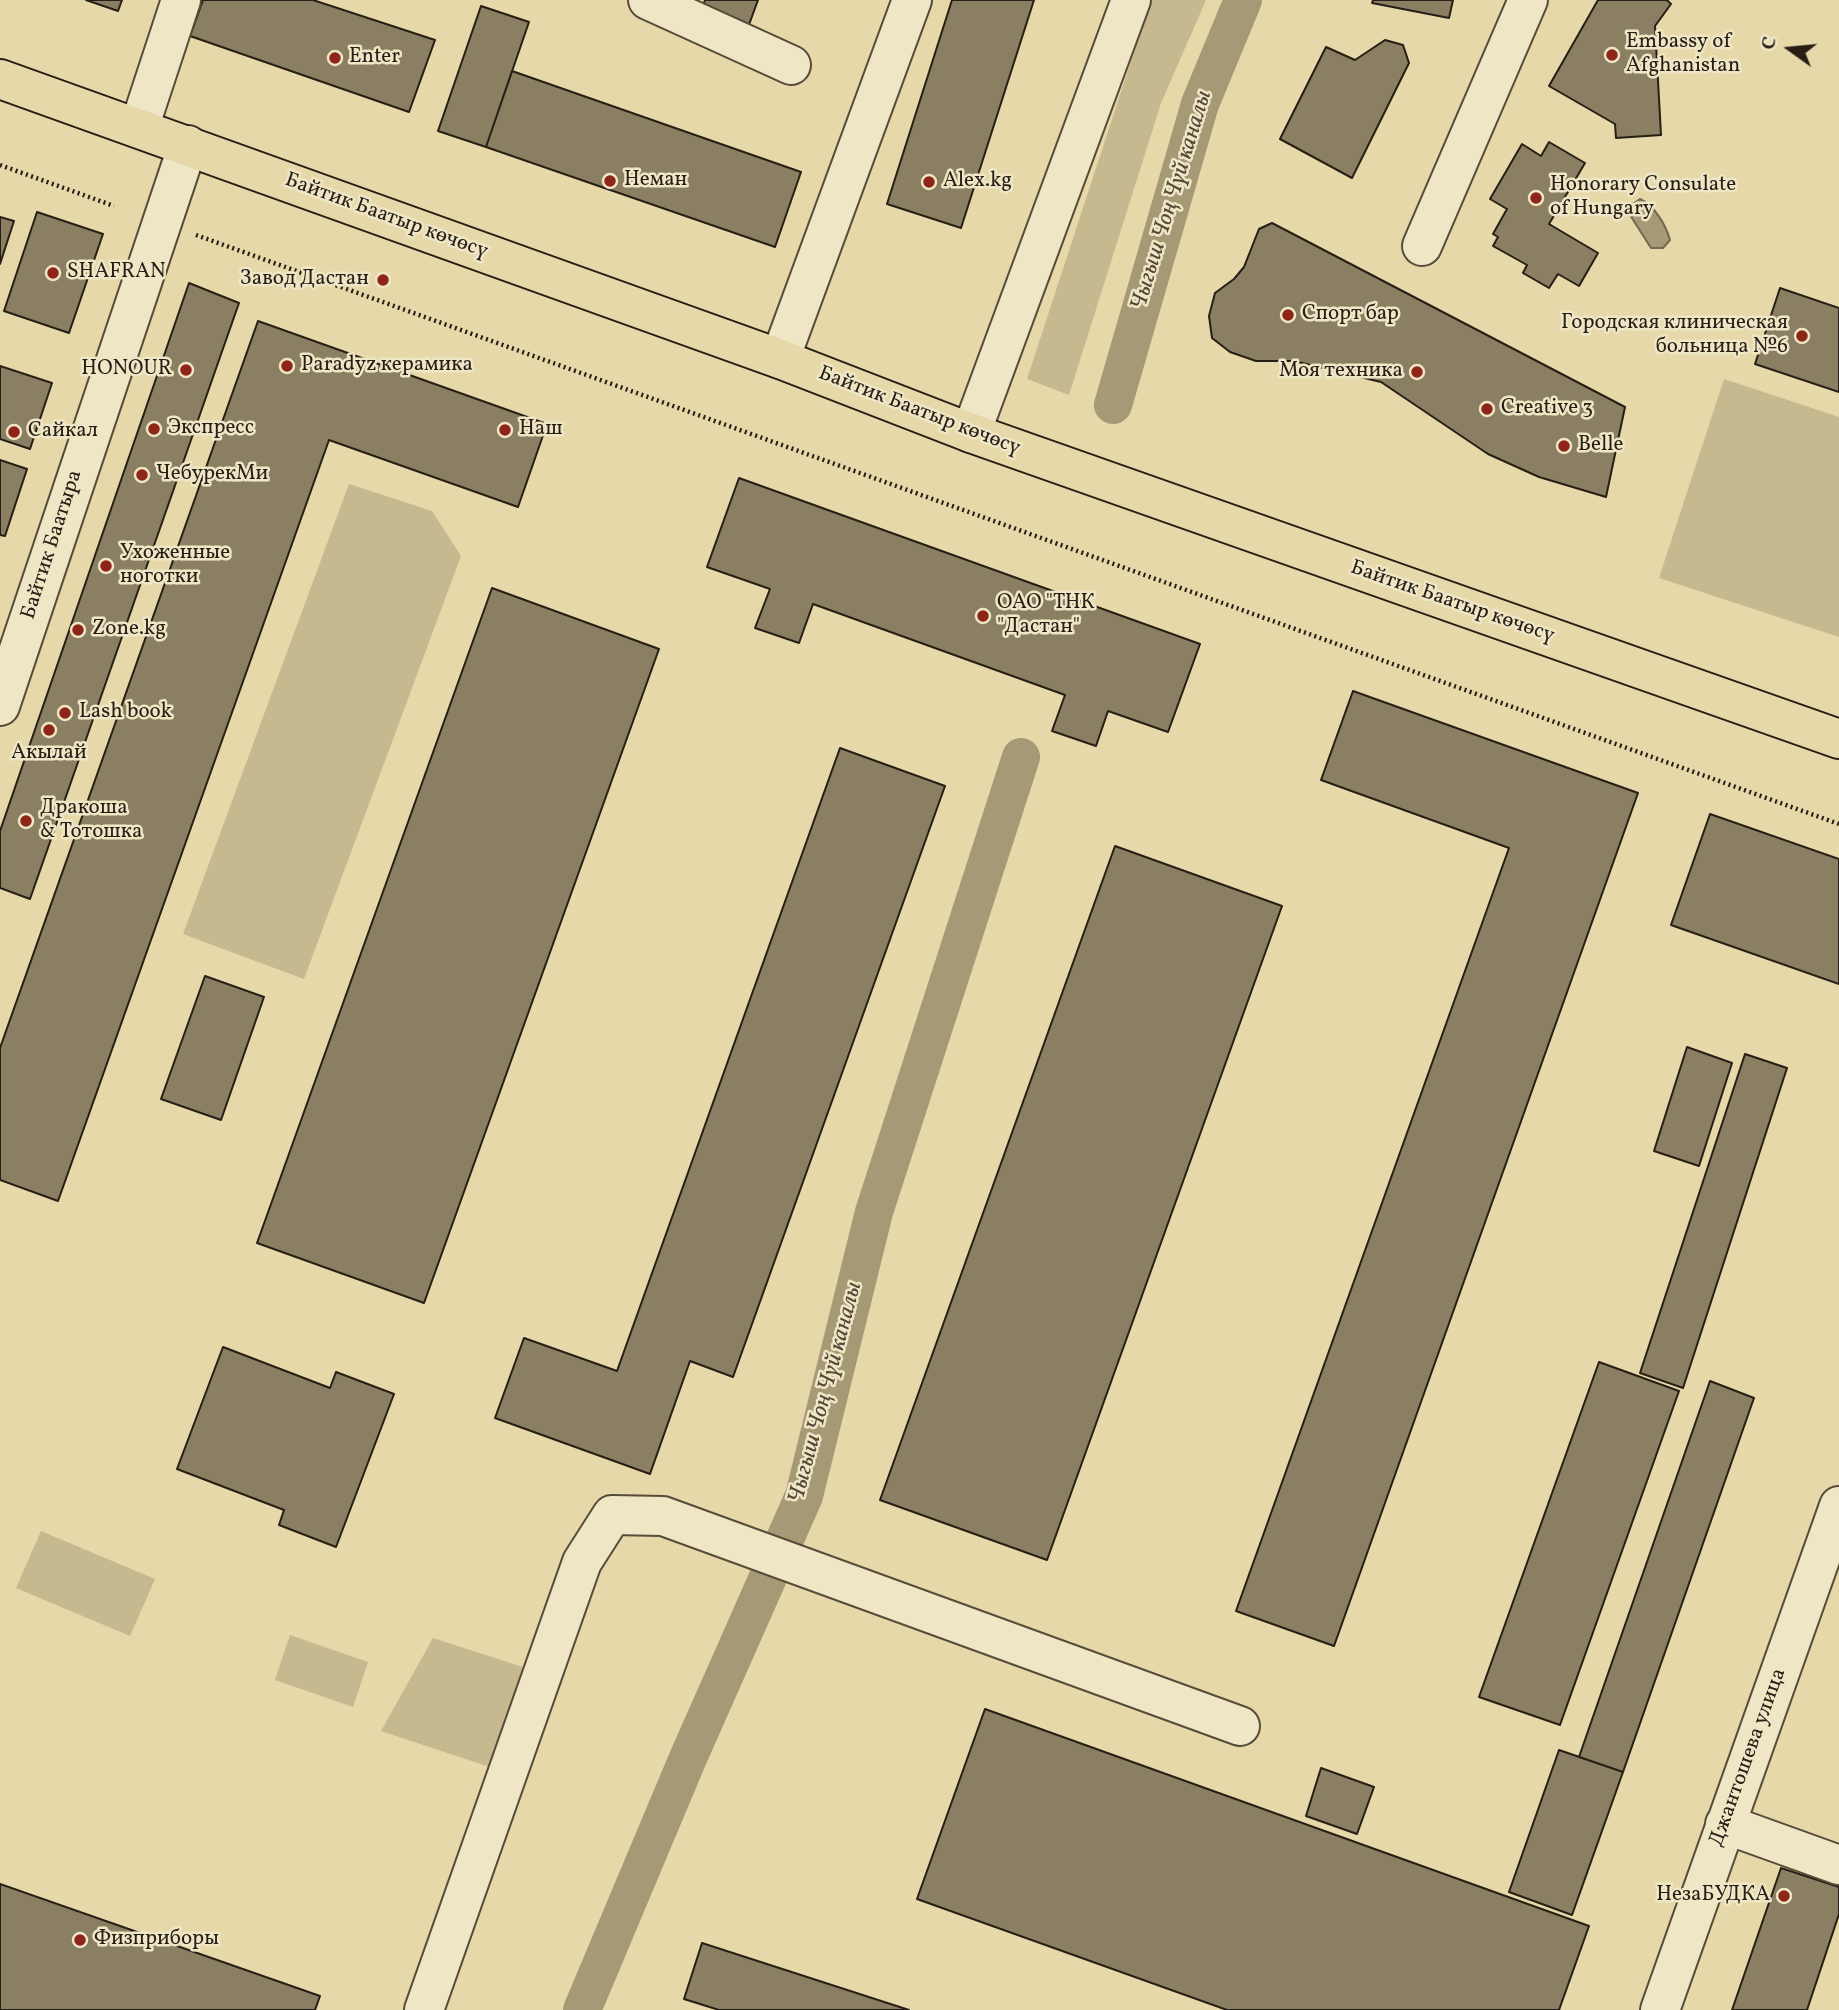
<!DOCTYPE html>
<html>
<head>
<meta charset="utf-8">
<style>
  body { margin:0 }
  #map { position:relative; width:1839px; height:2010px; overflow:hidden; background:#e6d8a8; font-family:Vollkorn,serif }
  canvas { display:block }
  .north { position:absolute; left:1755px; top:14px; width:70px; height:70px; -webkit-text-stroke:5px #efe6c6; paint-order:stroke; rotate:285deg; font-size:19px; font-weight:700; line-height:28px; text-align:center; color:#271e16 }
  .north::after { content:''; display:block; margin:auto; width:24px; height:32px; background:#271e16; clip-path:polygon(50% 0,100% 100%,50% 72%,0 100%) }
</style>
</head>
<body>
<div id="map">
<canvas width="1839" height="2010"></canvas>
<div class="north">С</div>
</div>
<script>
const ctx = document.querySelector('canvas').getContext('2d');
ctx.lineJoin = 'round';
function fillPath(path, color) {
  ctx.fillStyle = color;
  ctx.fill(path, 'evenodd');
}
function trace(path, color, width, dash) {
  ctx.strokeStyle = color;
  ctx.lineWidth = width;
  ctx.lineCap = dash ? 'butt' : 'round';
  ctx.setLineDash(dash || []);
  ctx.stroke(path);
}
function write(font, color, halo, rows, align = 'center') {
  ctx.font = font + ' Vollkorn,serif';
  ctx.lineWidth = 5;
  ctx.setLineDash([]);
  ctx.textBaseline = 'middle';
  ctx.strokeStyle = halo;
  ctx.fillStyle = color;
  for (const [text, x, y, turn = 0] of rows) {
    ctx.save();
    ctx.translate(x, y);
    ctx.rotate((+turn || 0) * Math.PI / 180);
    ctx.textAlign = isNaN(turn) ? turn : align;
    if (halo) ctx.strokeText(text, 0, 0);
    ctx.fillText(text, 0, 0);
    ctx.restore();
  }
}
const green = new Path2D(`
  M1151,0H1206L1161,103L1069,395L1027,379Z
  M1724,379L1839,417V637L1659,578Z
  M349,484L432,511L461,556L304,979L183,934Z
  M41,1531L155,1579L130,1636L16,1588Z
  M290,1635L368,1662L353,1707L275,1680Z
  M433,1638L535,1671L499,1770L381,1731Z`);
const water = new Path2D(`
  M1640,199C1654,205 1666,225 1670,240L1663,248H1651L1630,215V206Z`);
const canal = new Path2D(`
  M1113,405L1200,104L1243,0
  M582,2010L688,1758L804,1496L874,1212L1021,757`);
const building = new Path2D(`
  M86,0H122L118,11Z
  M203,0H313L435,40L409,112L190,36Z
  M705,0H758L746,33L699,17Z
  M952,0H1034L961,228L887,204Z
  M1373,0H1453L1449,18L1372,3Z
  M1598,0H1667L1671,4L1655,26L1661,135L1616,138L1615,124L1549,86Z
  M481,6L529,22L486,147L438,131Z
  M1385,40L1403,45L1409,63L1352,178L1280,139L1326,47L1355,60Z
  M512,71L801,172L775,247L486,147Z
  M1549,142L1585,163L1549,224L1598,253L1579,286L1558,274L1549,288L1523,273L1527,265L1493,246L1498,237L1493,234L1507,209L1490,199L1522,144L1541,156Z
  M37,212L103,234L69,333L4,311Z
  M0,217L14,221L0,264Z
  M1272,223L1625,407L1606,497L1539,477L1488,454L1381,382L1294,361H1256L1230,352L1212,338L1209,316L1215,293L1234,279L1244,267L1259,229Z
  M189,283L239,303L30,899L0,888V831Z
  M1780,288L1839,308V392L1755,364Z
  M258,321L547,424L518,507L329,440L58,1201L0,1180V1048Z
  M0,366L52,383L30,449L0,439Z
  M0,460L27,469L5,536L0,535Z
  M739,478L1200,644L1168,732L1108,711L1096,746L1052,731L1065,695L813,604L799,643L755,628L770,589L707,567Z
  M492,588L659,649L424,1303L257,1243Z
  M1353,691L1638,793L1334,1646L1236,1611L1509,848L1321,780Z
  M840,748L945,786L733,1377L690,1361L650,1474L495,1418L524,1338L617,1371Z
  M1710,814L1839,859V984L1671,925Z
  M1115,846L1282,906L1047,1560L880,1500Z
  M205,976L264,997L221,1120L161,1099Z
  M1687,1047L1732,1063L1699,1166L1654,1151Z
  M1745,1054L1787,1068L1683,1388L1640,1373Z
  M223,1347L330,1388L336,1372L394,1394L336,1547L279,1525L284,1510L177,1469Z
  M1599,1362L1679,1391L1560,1725L1479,1697Z
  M1710,1381L1754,1398L1623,1772L1579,1757Z
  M985,1709L1589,1926L1559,2010H1227L917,1899Z
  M1559,1750L1623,1772L1572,1915L1509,1892Z
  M1321,1768L1374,1787L1357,1834L1306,1816Z
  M1781,1868L1839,1887V1914L1807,2010H1732Z
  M0,1884L320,1996L315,2010H0Z
  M702,1943L909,2010H719L684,1999Z`);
const path = new Path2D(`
  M0,165L114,206
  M196,235L1839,824`);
const minor = new Path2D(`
  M648,0L791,65
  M139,128L181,0
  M1422,246L1528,0
  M780,359L912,0
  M971,433L1131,0
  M0,706L188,145
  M1725,1824L1839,1865
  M424,2010L582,1562L612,1515L663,1516L1240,1726
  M1660,2010L1839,1506`);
const major = new Path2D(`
  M0,79L780,359L971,433L1839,739`);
const markers = [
  [1612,55,7,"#8f2418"],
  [335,58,7,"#8f2418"],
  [610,181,7,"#8f2418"],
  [929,182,7,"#8f2418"],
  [1536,198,7,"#8f2418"],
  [53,273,7,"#8f2418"],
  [383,280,7,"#8f2418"],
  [1288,315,7,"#8f2418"],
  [1802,336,7,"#8f2418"],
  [287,366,7,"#8f2418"],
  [186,370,7,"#8f2418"],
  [1417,372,7,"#8f2418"],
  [1487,409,7,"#8f2418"],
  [154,429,7,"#8f2418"],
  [505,430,7,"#8f2418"],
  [14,432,7,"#8f2418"],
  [1564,446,7,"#8f2418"],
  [142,475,7,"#8f2418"],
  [106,566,7,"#8f2418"],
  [983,616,7,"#8f2418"],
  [78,630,7,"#8f2418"],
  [65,713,7,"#8f2418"],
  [49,730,7,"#8f2418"],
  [26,821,7,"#8f2418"],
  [1784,1896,7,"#8f2418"],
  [80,1940,7,"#8f2418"]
];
const poiNames = [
  ["Embassy of",1626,43],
  ["Afghanistan",1626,67],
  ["Enter",349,58],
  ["Неман",624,181],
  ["Alex.kg",943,182],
  ["Honorary Consulate",1550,186],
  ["of Hungary",1550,210],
  ["SHAFRAN",67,273],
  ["Завод Дастан",369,280,"right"],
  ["Спорт бар",1302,315],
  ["Городская клиническая",1788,324,"right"],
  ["больница №6",1788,348,"right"],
  ["Paradyz керамика",301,366],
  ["HONOUR",172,370,"right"],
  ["Моя техника",1403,372,"right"],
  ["Creative 3",1501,409],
  ["Экспресс",168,429],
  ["Наш",519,430],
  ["Сайкал",28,432],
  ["Belle",1578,446],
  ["ЧебурекМи",156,475],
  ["Ухоженные",120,554],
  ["ноготки",120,578],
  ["ОАО \"ТНК",997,604],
  ["\"Дастан\"",997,628],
  ["Zone.kg",92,630],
  ["Lash book",79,713],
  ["Акылай",49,754,"center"],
  ["Дракоша",40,809],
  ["& Тотошка",40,833],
  ["НезаБУДКА",1770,1896,"right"],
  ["Физприборы",94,1940]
];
const streetNames = [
  ["Байтик Баатыр көчөсү",386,217,20],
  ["Байтик Баатыр көчөсү",919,412,21],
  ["Байтик Баатыра",53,545,-72],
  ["Байтик Баатыр көчөсү",1452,603,19],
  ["Джантошева улица",1749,1758,-70]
];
const waterNames = [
  ["Чыгыш Чоң Чүй каналы",1173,201,-73],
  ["Чыгыш Чоң Чүй каналы",827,1393,-75]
];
fillPath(green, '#c6b88f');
fillPath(water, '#a59976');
trace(water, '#736850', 2);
trace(canal, '#a59976', 38);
fillPath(building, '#8a7f62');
trace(building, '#271e16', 2);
trace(minor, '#574c3a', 42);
trace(major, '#271e16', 42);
trace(path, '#271e16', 4.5, [2, 3.5]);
trace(minor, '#efe6c6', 38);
trace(major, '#e6d8a8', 38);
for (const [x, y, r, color] of markers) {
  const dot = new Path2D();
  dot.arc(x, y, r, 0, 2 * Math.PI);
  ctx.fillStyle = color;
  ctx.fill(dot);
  trace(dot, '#efe6c6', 2.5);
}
write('21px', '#271e16', '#efe6c6', poiNames, 'left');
write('21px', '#271e16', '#efe6c6', streetNames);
write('italic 23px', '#534938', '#efe6c6', waterNames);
</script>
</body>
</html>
